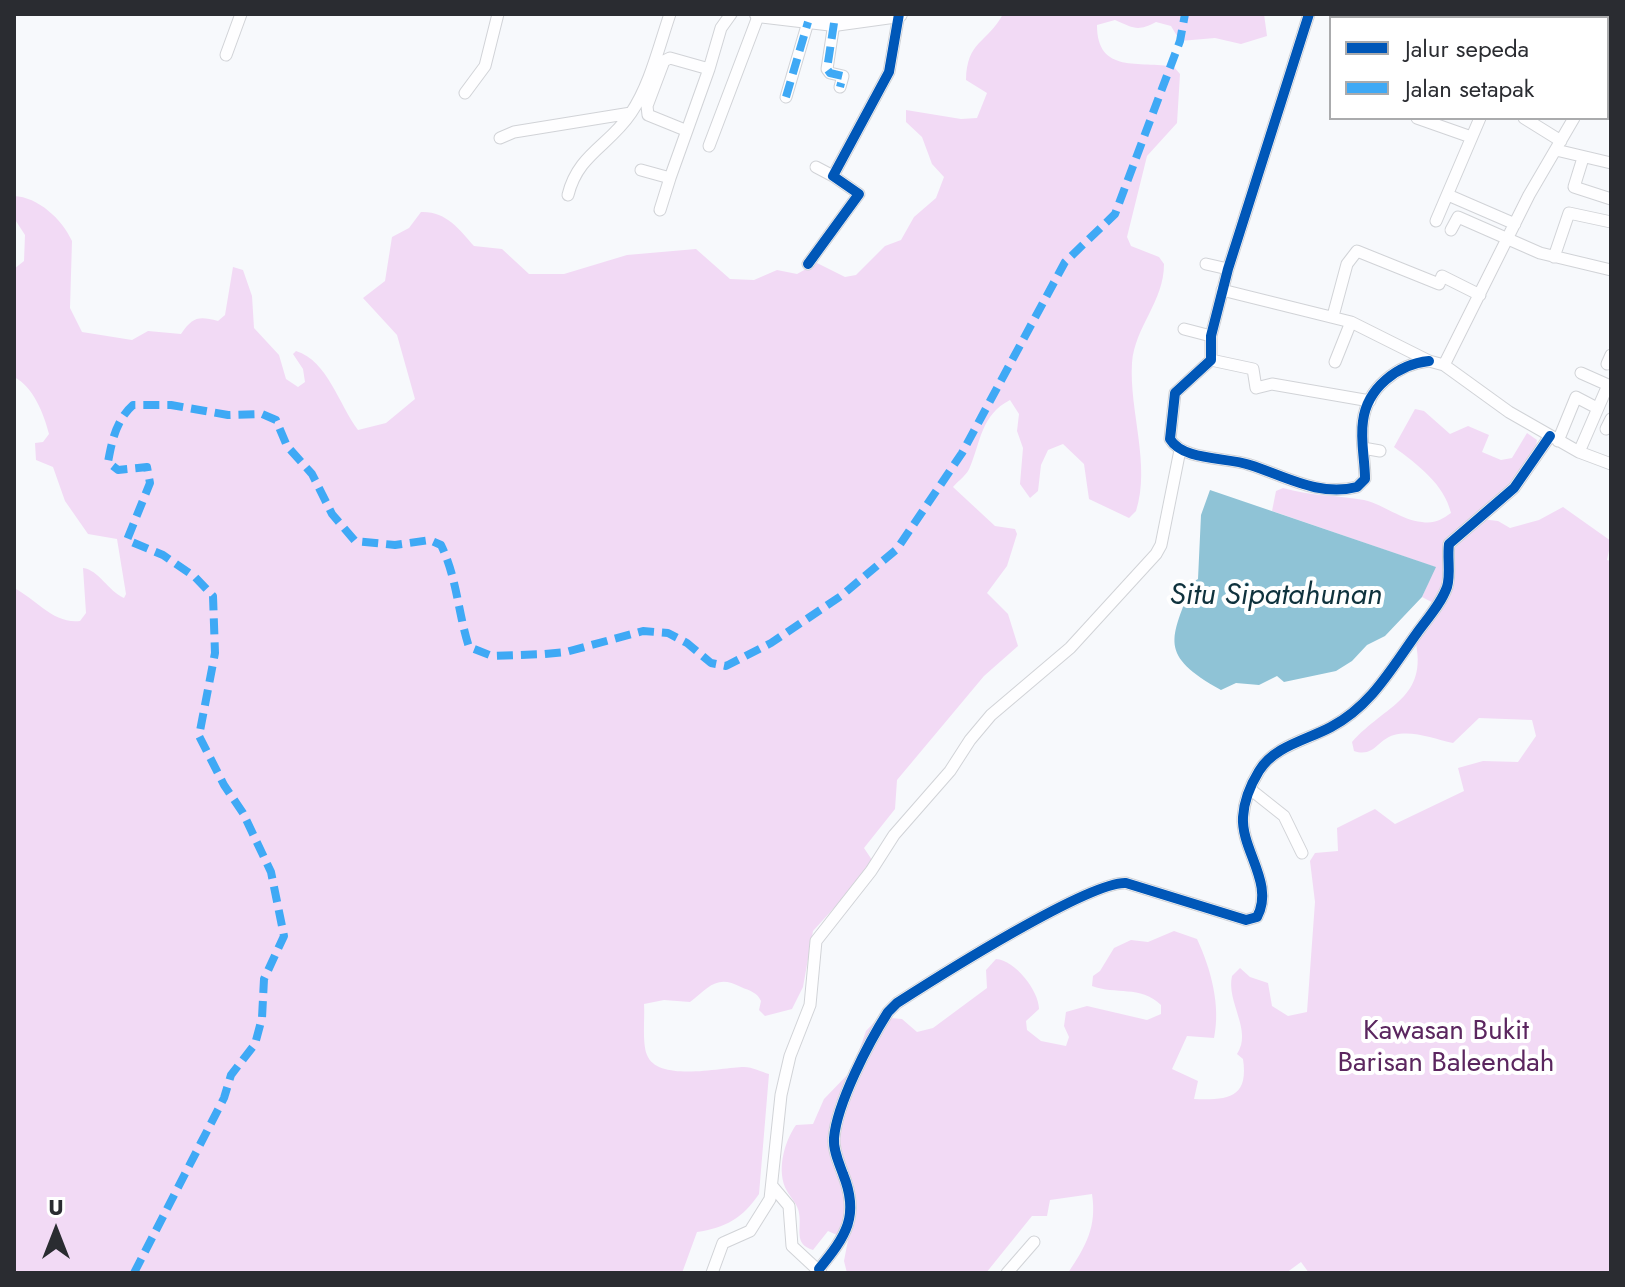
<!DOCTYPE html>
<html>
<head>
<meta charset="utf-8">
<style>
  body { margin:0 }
  #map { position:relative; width:1625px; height:1287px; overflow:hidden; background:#f7f9fc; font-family:Jost,sans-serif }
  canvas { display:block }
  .frame { position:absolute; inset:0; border:16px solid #2a2c31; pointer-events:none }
  .legend { position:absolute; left:1329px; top:16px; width:280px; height:104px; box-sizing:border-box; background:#fff; border:2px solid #aaabad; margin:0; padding:10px 14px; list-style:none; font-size:24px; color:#2a2c31 }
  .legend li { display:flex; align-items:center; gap:16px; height:40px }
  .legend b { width:40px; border:2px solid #aaabad }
  .north { position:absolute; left:16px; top:1191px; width:80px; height:80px; -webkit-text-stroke:6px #fff; paint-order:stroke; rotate:0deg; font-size:22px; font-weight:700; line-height:32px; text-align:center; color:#2a2c31 }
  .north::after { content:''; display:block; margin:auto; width:28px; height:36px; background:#2a2c31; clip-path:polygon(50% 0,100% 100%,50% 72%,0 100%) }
</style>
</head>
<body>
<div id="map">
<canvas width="1625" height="1287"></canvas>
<div class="frame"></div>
<ul class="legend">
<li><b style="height:10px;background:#0057b8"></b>Jalur sepeda</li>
<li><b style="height:10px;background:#3fa9f5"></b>Jalan setapak</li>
</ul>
<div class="north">U</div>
</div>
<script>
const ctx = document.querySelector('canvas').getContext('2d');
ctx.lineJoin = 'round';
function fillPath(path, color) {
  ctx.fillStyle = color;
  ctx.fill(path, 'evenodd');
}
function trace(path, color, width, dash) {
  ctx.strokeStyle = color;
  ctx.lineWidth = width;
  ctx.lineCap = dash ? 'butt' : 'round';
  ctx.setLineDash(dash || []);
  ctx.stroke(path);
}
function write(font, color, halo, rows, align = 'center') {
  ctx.font = font + ' Jost,sans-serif';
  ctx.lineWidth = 8;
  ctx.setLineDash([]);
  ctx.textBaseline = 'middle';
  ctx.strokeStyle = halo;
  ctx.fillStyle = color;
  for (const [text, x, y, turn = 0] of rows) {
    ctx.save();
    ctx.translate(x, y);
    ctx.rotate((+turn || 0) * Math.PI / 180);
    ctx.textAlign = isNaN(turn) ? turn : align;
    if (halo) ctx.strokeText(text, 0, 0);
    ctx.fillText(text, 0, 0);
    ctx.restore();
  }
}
const green = new Path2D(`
  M1003,14H1264L1267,36L1241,44L1215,38L1180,41L1171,26L1156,22C1137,32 1134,28 1115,20L1097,25C1097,75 1140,60 1174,67L1180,74L1177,123L1147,156L1127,237L1131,246L1159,257L1164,264C1164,302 1135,326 1132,363C1129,411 1151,465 1136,511L1129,518L1089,499L1084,464L1063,444L1048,450L1041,465L1038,491L1030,498L1020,484L1023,448L1017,431L1019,414L1010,400C981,415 981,441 970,467C968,474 958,481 953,487L995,526L1015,529L1017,534L1007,566L987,593L1008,614L1018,646L984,676L897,780L895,809L864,848L872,860L862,877L813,931L803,987L792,1009L765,1016L759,1010L761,1001C757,992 750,991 741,987C717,974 709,987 690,1002L664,1000L644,1004C645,1018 642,1042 647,1055C658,1083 723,1067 744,1067C752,1067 762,1072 769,1074L759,1194C743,1218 725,1228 697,1232L682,1273H14V588C36,599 53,624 80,621L86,613L83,568C99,570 108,591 124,598L126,594L117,539L88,534L65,501L53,467L36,460L35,443L43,442L49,434C44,414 33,386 14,377V269L24,261L25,235L14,218V196C38,197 62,219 72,241L70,308L82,332L132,340L148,331L181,334C193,317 198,316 218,321L225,315L233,267L243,270L252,296L254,328L279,355L286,379L298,387L305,382L303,369L293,354L296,351C328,361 339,405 358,430L386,423L415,399L397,335L363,298L385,281L392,237L409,228L421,212C446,211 459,229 474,246L502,249L529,274H564L627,255L696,249L730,279L754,280L777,270L797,274L817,263L845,277L856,275L885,246L901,240L914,217L936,198L944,177L932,164L922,137L906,122V110L961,119L977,118L987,93L966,80C967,40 987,44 1003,14Z
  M1415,409L1424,411L1450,434L1468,426L1489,435L1482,452L1501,460L1512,458L1527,433L1537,440C1534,471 1496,500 1473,518L1498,521L1510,528L1539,520L1563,507L1611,541L1607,560L1611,561V1273H1309L1301,1262L1286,1273H1068C1086,1246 1097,1227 1092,1194L1050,1200L1047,1216H1032L986,1273H847L844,1261L848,1240L828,1231L813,1250C793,1244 802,1229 799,1213C798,1205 791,1198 787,1191C776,1172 784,1142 796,1125L813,1124L824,1099L852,1070L866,1031L879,1017L902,1019L917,1032L933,1028L987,988L986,970L996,959C1015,960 1039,991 1039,1009L1026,1021L1027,1030L1041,1041L1066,1046L1069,1037L1064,1026L1066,1012L1087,1006L1147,1020L1161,1014V1005C1140,985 1116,995 1092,986L1093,976L1100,971L1114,948L1131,940L1148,942L1174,931L1197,939C1211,969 1221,1006 1214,1038L1187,1036L1172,1069L1198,1081L1194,1099C1227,1100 1249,1099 1243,1059L1237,1054C1253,1031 1226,1002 1232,976L1240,968L1250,977L1268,983L1272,1006L1288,1016L1307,1012L1315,902L1310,861L1315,853L1338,851L1337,828L1375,809L1395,824L1464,791L1458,768L1483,761L1518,762L1536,736L1532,720L1479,718L1453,743C1434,739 1413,730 1394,735C1378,739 1374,758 1354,751L1352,742C1386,704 1429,699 1415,639L1431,624L1441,607L1422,597L1435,567L1272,511L1276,491L1283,488C1309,496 1337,495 1364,500C1385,505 1401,520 1422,522C1434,524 1441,520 1451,513C1444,484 1418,465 1394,447Z`);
const water = new Path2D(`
  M1210,490L1436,567L1422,597L1385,636L1367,645L1352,661L1336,671L1284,682L1277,676L1259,685L1236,683L1221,690C1158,655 1170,640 1193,582L1198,579L1201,515Z`);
const minor = new Path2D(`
  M1309,14L1228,269L1211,336V360L1175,393L1170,439C1183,461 1227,457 1250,465C1285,476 1319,497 1357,487L1365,479C1365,460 1360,440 1363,421C1367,388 1398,364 1429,361
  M1595,14L1605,18
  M834,23L827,69L830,73L843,76L840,87
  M1607,29L1611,19
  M226,55L241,14
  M1607,63L1611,65
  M465,93L485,66L498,14
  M786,97L808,22
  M1417,118L1471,137
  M1524,118L1561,141
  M685,130L648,115L647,106L664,61L670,58L709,69L721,28L731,14
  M500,138L514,132L631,113
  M709,146L759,14
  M1556,150L1611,163
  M1583,158L1574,187L1611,199
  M816,167L833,176
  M641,170L670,178L709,69
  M568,195C578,154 609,146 631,113C650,85 659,46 670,14
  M1448,195L1515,224
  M660,210L670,178
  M1436,221L1480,118
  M1451,230L1458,217L1540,253L1611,270
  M1554,257L1569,213L1611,222
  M808,264L859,194L833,176L889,72L899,14
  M1206,264L1228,269
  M1222,290L1351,322L1429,361L1444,365L1509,412L1579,452L1611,464
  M1333,316L1347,264L1357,251L1439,284L1442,276L1480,295
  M1184,329L1211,336
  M1211,360L1253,369L1256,388L1272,384L1370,401
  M1335,362L1351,322
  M1607,364L1611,355
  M1444,365L1529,195L1574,118
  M1606,429L1611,419
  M1558,441L1576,397L1597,408
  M1363,448L1380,451
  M1579,452L1608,385L1581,373
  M1250,789L1284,816L1302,853
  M773,1187L789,1206L792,1246L821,1273
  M819,1269C846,1236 860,1216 843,1174C839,1163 833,1150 834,1138C837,1103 869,1042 888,1012L897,1003C936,978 1089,881 1126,883L1246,920L1257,917C1275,884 1241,850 1243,817C1244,801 1251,784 1259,771C1274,746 1307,740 1331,727C1371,706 1391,669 1417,633C1427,619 1441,604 1447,587C1451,574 1447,558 1449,544L1514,488L1550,436
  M712,1273L723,1243L750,1231L770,1199L781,1095L790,1056L810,1005L816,941L871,871L894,835L950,771L970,740L991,715L1070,648L1156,554L1161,545L1180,450
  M1007,1273L1034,1242`);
const secondary = new Path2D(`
  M758,14L834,23L899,14`);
const quiet = new Path2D(`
  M834,23L827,69L830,73L843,76L840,87
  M786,97L808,22
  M134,1273L224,1098L231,1075L255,1044L262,1018L264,979L284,936L271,872L243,813L224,785L199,736L215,653L213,596L195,577L163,555L127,540L150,483L147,467L118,470L108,462C112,441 116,420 133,405H171L228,415L262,414L276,420L287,446L312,474L332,514L355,541L395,545L430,540L441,545C457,578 458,613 469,647L492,656L544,654L566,652L643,631L668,633L687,643L711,663L726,666L771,643L841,596L897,549L962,453L1065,262L1115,214L1180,41L1185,14`);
const cycleway = new Path2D(`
  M1309,14L1228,269L1211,336V360L1175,393L1170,439C1183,461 1227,457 1250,465C1285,476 1319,497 1357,487L1365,479C1365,460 1360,440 1363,421C1367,388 1398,364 1429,361
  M808,264L859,194L833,176L889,72L899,14
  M819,1269C846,1236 860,1216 843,1174C839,1163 833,1150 834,1138C837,1103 869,1042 888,1012L897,1003C936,978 1089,881 1126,883L1246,920L1257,917C1275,884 1241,850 1243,817C1244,801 1251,784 1259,771C1274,746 1307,740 1331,727C1371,706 1391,669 1417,633C1427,619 1441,604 1447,587C1451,574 1447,558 1449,544L1514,488L1550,436`);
const parkNames = [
  ["Kawasan Bukit",1446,1032],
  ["Barisan Baleendah",1446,1064]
];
const waterNames = [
  ["Situ Sipatahunan",1276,597]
];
fillPath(green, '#f2daf5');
fillPath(water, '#8fc3d6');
trace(minor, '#d1d3d7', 13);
trace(secondary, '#d1d3d7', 18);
trace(minor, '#fefeff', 11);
trace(secondary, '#fefeff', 16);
trace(quiet, '#3fa9f5', 8, [16, 8]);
trace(cycleway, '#0057b8', 10);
write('28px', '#5b265f', '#fff', parkNames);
write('italic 30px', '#0f323d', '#fff', waterNames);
</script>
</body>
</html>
